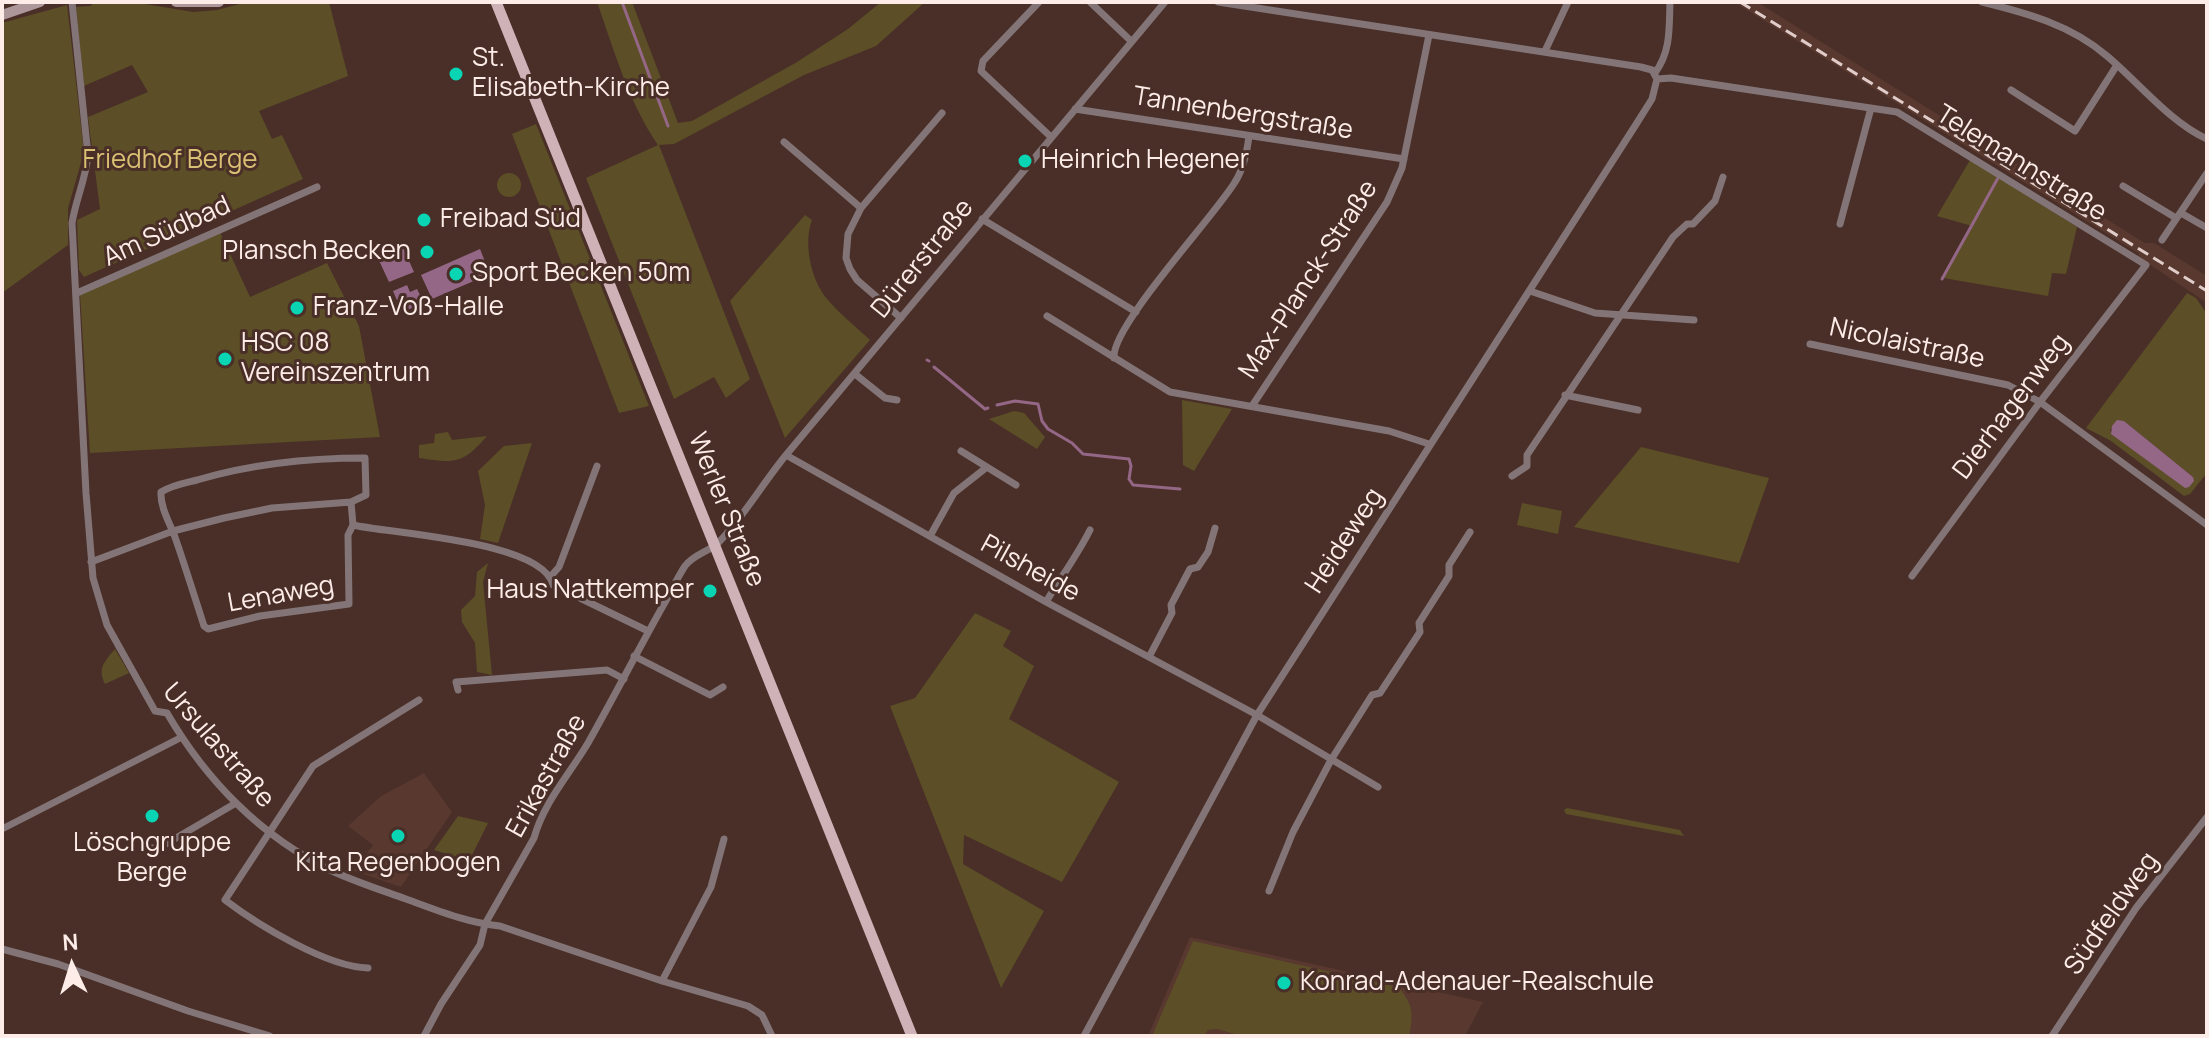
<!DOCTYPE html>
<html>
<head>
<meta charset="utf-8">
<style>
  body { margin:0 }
  #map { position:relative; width:2209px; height:1038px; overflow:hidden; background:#492f28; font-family:Manrope,sans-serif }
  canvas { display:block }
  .frame { position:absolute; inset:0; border:4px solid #feece8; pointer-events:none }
  .north { position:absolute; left:32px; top:926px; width:80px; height:80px; -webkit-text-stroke:6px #492f28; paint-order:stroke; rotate:356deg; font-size:22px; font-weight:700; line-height:32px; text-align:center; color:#feece8 }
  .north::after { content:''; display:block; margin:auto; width:28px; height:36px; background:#feece8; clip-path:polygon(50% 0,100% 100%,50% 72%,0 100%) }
</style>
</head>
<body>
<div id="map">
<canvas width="2209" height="1038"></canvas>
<div class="frame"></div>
<div class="north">N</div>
</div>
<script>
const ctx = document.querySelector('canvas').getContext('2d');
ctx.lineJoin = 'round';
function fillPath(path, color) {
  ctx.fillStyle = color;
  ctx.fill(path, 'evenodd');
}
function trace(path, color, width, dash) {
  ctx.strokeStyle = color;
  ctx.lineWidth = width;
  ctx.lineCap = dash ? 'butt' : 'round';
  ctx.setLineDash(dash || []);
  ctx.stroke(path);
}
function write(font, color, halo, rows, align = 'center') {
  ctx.font = font + ' Manrope,sans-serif';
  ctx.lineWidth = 6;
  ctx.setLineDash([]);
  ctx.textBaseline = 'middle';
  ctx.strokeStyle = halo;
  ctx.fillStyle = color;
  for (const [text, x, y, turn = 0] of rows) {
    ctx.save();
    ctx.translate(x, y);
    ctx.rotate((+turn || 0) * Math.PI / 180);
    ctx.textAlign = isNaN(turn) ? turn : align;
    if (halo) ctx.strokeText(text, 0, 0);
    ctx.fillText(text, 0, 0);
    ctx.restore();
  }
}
const built = new Path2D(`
  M1734,2H1757L2145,243H2154L2207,276V303L2140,258L2138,253Z
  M424,773L452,812L401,887L354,871L373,845L348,826L381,796Z
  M1190,937L1313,964L1483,1002L1465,1036H1148Z`);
const green = new Path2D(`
  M96,2L139,3L193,12L217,10L247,2H329L348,76L259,111L272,139L282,135L303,179L84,277L79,270L77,220L100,209L88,117L148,92L132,65L84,86L76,7L90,6Z
  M597,2H632L678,123L692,121L797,62L848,29L881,2H925L876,46L804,75L674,144L659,145L750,379L726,398L714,377L674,399L586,178L658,145C629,103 614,50 597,2Z
  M67,5L84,152L68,208V245L2,293V23Z
  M536,124L649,406L619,413L512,134Z
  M1970,160L2077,227L2066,274L2052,273L2048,296L1943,278L1972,226L1937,216Z
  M497 185a12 12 0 1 1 24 0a12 12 0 1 1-24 0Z
  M805,215L812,220C803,243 811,280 827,299C840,314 856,327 870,340L785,438L730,301Z
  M220,232L250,297L327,263L359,326L380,437L90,453L80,294Z
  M2187,293L2196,298L2207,314V473L2190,494L2184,496L2111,441L2086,428ZM2124,421L2193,477L2185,487L2112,434L2110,430Z
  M1182,400L1232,409L1194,471L1183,465Z
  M1014,411L1024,413L1045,437L1037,449L989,419Z
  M448,432L452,440L487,436C462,465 455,463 419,458V445L434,443L435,434Z
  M532,443L498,543L480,539L485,505L478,471L504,446Z
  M1641,447L1769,478L1739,563L1574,527Z
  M1522,503L1562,511L1558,534L1517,525Z
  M488,563L483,582L492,675L477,672L475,643L462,622L461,610L475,596L477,572Z
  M975,613L1011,631L1003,646L1034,666L1009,719L1119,782L1062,882L964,835L963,864L1044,911L1001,988L890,706L915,698Z
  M115,649L129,673L105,684C97,668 105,661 115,649Z
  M1567,808L1680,830L1684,836L1566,814L1564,810Z
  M458,816L488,823L469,861L434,850Z
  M1193,941L1398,987C1413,1003 1414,1015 1409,1036H1242L1217,1029L1208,1030L1204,1036H1152Z`);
const water = new Path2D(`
  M401,243L414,272L389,282L376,254Z
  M480,249L490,274L432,299L421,275Z
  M407,285L410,292L417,289L424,303L402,312L393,291Z
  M2117,420L2124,421L2193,477L2194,481L2189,487L2185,488L2111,434L2112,426Z`);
const stream = new Path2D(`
  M622,2L668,126
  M1942,279L1998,178
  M927,360L929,361
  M934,367L985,409L988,408
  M997,405L1015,401L1038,404L1042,421L1048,429L1072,443L1083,454L1129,459L1131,466L1129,479L1133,485L1180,489`);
const street = new Path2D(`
  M72,2L88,155C86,178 76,199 72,223L86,493L93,578L107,625L155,711L167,713C206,780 261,837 332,871C356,882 381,890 406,899C436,910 468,923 500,926L662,981L748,1006L762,1015L772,1036
  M1039,2L983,61L981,71L1051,137
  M1090,2L1131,41
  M1218,2L1641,67L1652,70L1657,79
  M1982,2C2027,13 2071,25 2107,56C2138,82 2171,123 2207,139
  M1545,51L1568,2
  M1655,73C1671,51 1669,29 1670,2
  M1657,79L1671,78L1897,112L2146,265L2040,402L1912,576
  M2011,90L2075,131L2117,65
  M1075,109L1404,159
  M784,142L861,208
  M2123,186L2176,218
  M2181,213L2207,228
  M982,219L1136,312
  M1840,224L1871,108
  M2162,240L2207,173
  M1530,291L1595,313L1694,320
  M77,293L317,187
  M1047,316L1170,392L1389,431L1429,444
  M901,318L857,280L850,269L846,258L848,234L861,208L942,113
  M1810,344L2008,385L2040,402L2207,525
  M1114,358C1111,326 1214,217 1235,182C1244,168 1247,152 1249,136
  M855,374L885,398L897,400
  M1565,395L1638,410
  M1252,406L1387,202L1402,168L1429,35
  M961,451L1016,485
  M786,455L1046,602L1257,715L1378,787
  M1512,476L1527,466V455L1673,237L1687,224H1693L1715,201L1723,177
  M353,525C393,534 543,541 553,585L648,631
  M930,536L954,493L987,467
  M91,562L173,531L224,518L272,508L351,502L366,495L365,458C309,458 251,464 197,480C185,483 172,485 161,492C160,508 171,525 176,540C186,569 195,598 204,626L208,629L260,616L349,604L348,535L353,525L351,502
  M551,576L559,567L597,466
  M1046,602C1061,577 1077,556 1090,530
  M634,656L710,695L723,687
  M1149,657L1172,613L1171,605L1190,569L1198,567L1208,552L1215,528
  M458,690L456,682L607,670L624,679
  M2,829L182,737
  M148,848H159L236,803
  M1269,891L1293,832L1331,760L1372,695L1380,693L1420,632L1419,623L1449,576V565L1470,532
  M2,949L58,964L188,1011L270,1036
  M368,968C327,967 258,925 225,900L313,766L419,700
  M662,981L711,887L724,839
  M424,1036L441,1004L480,945L485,924L534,838C544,802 569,775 588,743C614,697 638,650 664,604C671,592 677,578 685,566C694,554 709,552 719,542C744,516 763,483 786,455L1165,2
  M1084,1036L1257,715L1635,126L1652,99L1657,79
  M2052,1036L2136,908L2207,817`);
const secondary = new Path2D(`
  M176,2H219
  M2,15L40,2`);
const primary = new Path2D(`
  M496,2L912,1036`);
const rail = new Path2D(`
  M1740,2L2207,291`);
const markers = [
  [456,74,8,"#09d5b5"],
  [1025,161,8,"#09d5b5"],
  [424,220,8,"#09d5b5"],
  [427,252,8,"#09d5b5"],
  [456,274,8,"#09d5b5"],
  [297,308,8,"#09d5b5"],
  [225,359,8,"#09d5b5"],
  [710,591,8,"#09d5b5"],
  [152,816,8,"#09d5b5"],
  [398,836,8,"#09d5b5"],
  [1284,983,8,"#09d5b5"]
];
const poiNames = [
  ["St.",472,59],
  ["Elisabeth-Kirche",472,89],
  ["Heinrich Hegener",1041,161],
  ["Freibad Süd",440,220],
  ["Plansch Becken",411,252,"right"],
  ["Sport Becken 50m",472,274],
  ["Franz-Voß-Halle",313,308],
  ["HSC 08",241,344],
  ["Vereinszentrum",241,374],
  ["Haus Nattkemper",694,591,"right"],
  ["Löschgruppe",152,844,"center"],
  ["Berge",152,874,"center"],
  ["Kita Regenbogen",398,864,"center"],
  ["Konrad-Adenauer-Realschule",1300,983]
];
const streetNames = [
  ["Tannenbergstraße",1243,114,9],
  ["Telemannstraße",2021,164,32],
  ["Am Südbad",167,232,-24],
  ["Dürerstraße",923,259,-51],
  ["Max-Planck-Straße",1309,280,-57],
  ["Nicolaistraße",1907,344,12],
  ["Dierhagenweg",2012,407,-53],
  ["Werler Straße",726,510,68],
  ["Heideweg",1345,541,-57],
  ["Pilsheide",1030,569,29],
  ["Lenaweg",281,595,-10],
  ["Ursulastraße",218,746,49],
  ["Erikastraße",547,776,-61],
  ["Südfeldweg",2112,914,-55]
];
const parkNames = [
  ["Friedhof Berge",170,161]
];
fillPath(built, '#58382f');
fillPath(green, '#5c4e26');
fillPath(water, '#946786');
trace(stream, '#946786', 3);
trace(street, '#837577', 7);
trace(secondary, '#ae979b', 10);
trace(primary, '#cfb2b7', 11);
trace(rail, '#e0cdc9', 3, [12, 6]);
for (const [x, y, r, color] of markers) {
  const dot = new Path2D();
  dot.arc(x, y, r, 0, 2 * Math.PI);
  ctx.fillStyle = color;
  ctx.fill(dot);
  trace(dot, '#492f28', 3);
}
write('26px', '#feece8', '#492f28', poiNames, 'left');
write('26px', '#feece8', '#492f28', streetNames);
write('26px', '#dac073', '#492f28', parkNames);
</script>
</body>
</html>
